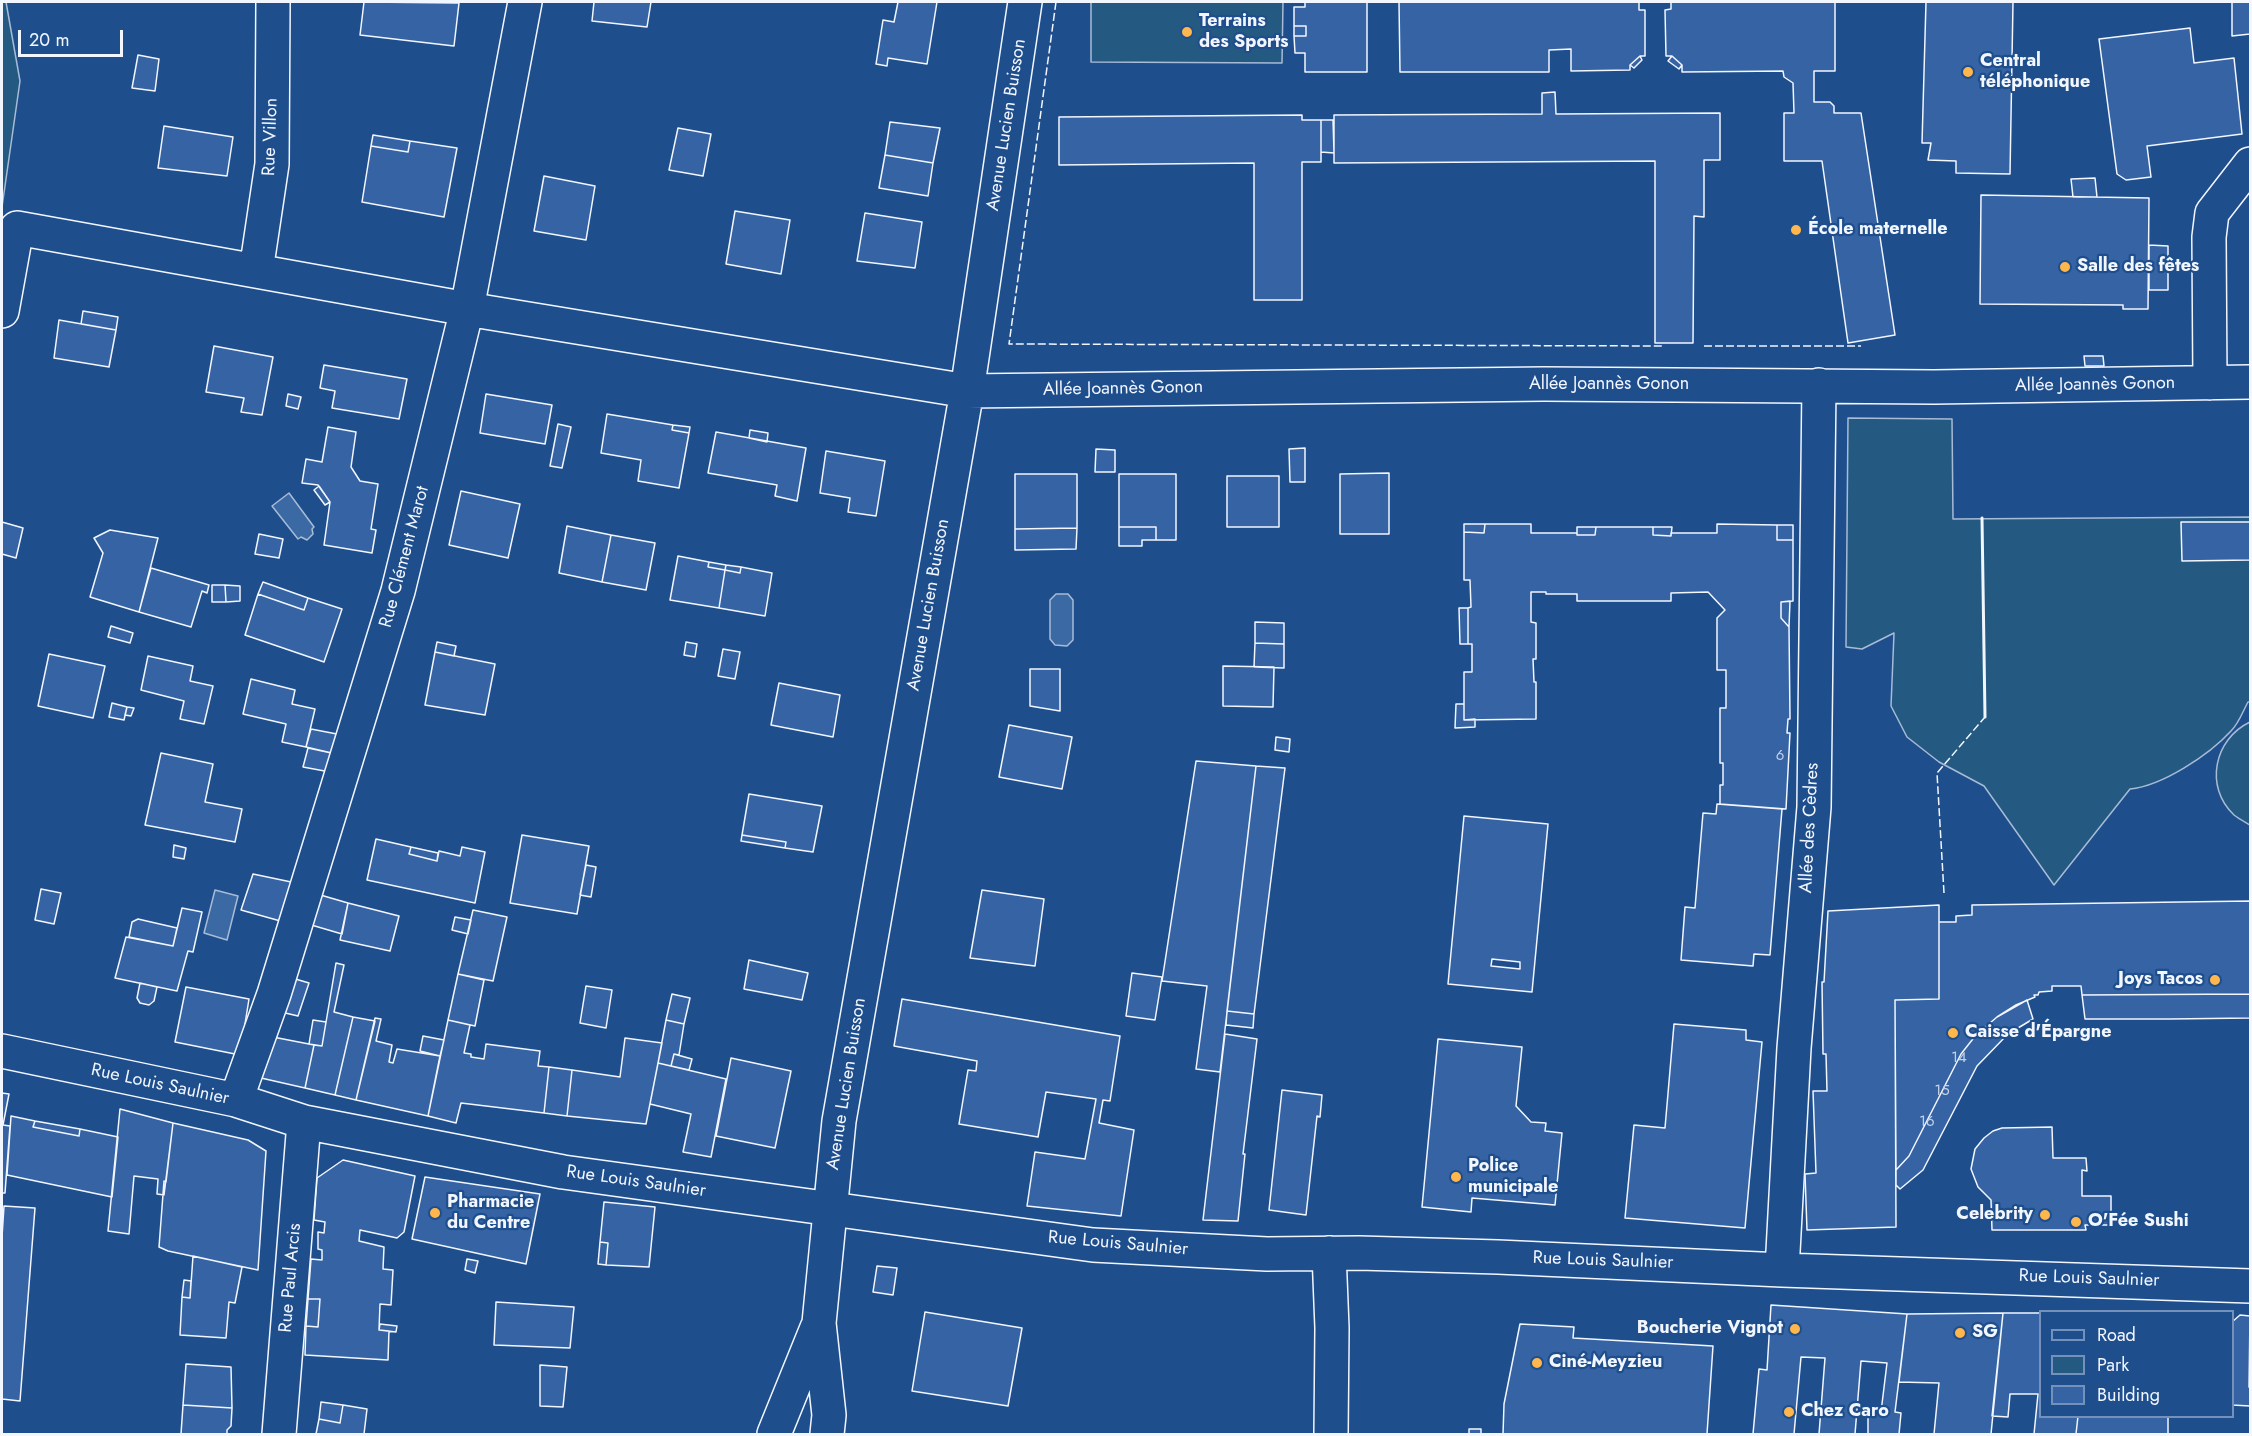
<!DOCTYPE html>
<html>
<head>
<meta charset="utf-8">
<style>
  body { margin:0 }
  #map { position:relative; width:2252px; height:1436px; overflow:hidden; background:#1f4e8c; font-family:Jost,sans-serif }
  canvas { display:block }
  .frame { position:absolute; inset:0; border:3px solid #f2f6ff; pointer-events:none }
  .legend { position:absolute; left:2039px; top:1310px; width:195px; height:108px; box-sizing:border-box; background:#1f4e8c; border:2px solid #7391ba; margin:0; padding:8px 10px; list-style:none; font-size:18px; color:#f2f6ff }
  .legend li { display:flex; align-items:center; gap:12px; height:30px }
  .legend b { width:30px; border:2px solid #7391ba }
  .scale { position:absolute; left:18px; top:30px; width:105px; height:27px; box-sizing:border-box; border:3px solid #f2f6ff; border-top:0; padding-left:8px; font-size:18px; line-height:21px; white-space:nowrap; color:#f2f6ff; -webkit-text-stroke:4px #1f4e8c; paint-order:stroke }
</style>
</head>
<body>
<div id="map">
<canvas width="2252" height="1436"></canvas>
<div class="frame"></div>
<ul class="legend">
<li><b style="height:8px;background:#1f4e8c"></b>Road</li>
<li><b style="height:16px;background:#245a82"></b>Park</li>
<li><b style="height:16px;background:#3563a3"></b>Building</li>
</ul>
<div class="scale">20 m</div>
</div>
<script>
const ctx = document.querySelector('canvas').getContext('2d');
ctx.lineJoin = 'round';
function fillPath(path, color) {
  ctx.fillStyle = color;
  ctx.fill(path, 'evenodd');
}
function trace(path, color, width, dash) {
  ctx.strokeStyle = color;
  ctx.lineWidth = width;
  ctx.lineCap = dash ? 'butt' : 'round';
  ctx.setLineDash(dash || []);
  ctx.stroke(path);
}
function write(font, color, halo, rows, align = 'center') {
  ctx.font = font + ' Jost,sans-serif';
  ctx.lineWidth = 4.5;
  ctx.setLineDash([]);
  ctx.textBaseline = 'middle';
  ctx.strokeStyle = halo;
  ctx.fillStyle = color;
  for (const [text, x, y, turn = 0] of rows) {
    ctx.save();
    ctx.translate(x, y);
    ctx.rotate((+turn || 0) * Math.PI / 180);
    ctx.textAlign = isNaN(turn) ? turn : align;
    if (halo) ctx.strokeText(text, 0, 0);
    ctx.fillText(text, 0, 0);
    ctx.restore();
  }
}
const green = new Path2D(`
  M2,2H6L20,81L2,207Z
  M1091,2H1283L1282,63L1091,62Z
  M1848,418L1952,419L1953,519L2250,517V702H2248C2243,711 2239,723 2231,731C2209,755 2162,786 2130,789L2054,885L1984,786L1939,762L1907,737L1891,706L1894,633L1862,649L1846,647Z
  M2250,722V825C2245,822 2239,819 2234,815C2204,787 2214,739 2250,722Z`);
const water = new Path2D(`
  M289,493L314,527L312,529L313,534L307,540L301,537L298,539L272,506Z
  M1056,594H1068L1073,600V640L1067,646L1055,645L1050,639V600Z
  M215,890L238,896L227,940L204,933Z`);
const building = new Path2D(`
  M364,2L459,3L454,46L360,35Z
  M594,2H651L647,27L592,21Z
  M898,2H937L927,64L888,58L887,66L876,64L883,20L894,22Z
  M1305,2H1367V72H1305V53H1295L1294,36H1306V26H1294V7H1305Z
  M1399,2H1639V10H1645V56H1640L1630,65V70L1571,71V49L1549,50V72H1400Z
  M1671,2H1835V71H1814V102H1830L1834,106V113H1861L1895,335L1848,343L1822,161H1784V113H1794L1793,83L1784,77L1783,71L1682,72V65L1672,56H1666L1665,10L1671,9Z
  M1926,2H2013L2010,174L1956,173V161L1928,160L1931,143H1922Z
  M2232,2H2250V34L2232,36Z
  M1294,26H1306V36H1294Z
  M2190,28L2194,63L2234,58L2242,134L2147,146L2151,177L2126,180L2117,174L2099,39Z
  M138,55L159,59L155,91L132,88Z
  M1640,56L1642,60L1634,68L1630,65Z
  M1672,56L1682,65L1679,69L1668,61Z
  M1555,92L1556,114L1720,113V160H1704V217L1694,216L1693,343H1655V161L1334,163V115L1542,114V93Z
  M1302,115V120H1321V162H1302V300H1254V163L1059,165V117Z
  M1321,120H1333L1334,153L1321,152Z
  M890,122L940,128L933,163L885,155Z
  M164,126L233,137L227,176L158,168Z
  M678,128L711,134L703,176L669,170Z
  M373,135L410,141L408,152L371,146Z
  M410,141L457,148L444,217L362,202L371,146L408,152Z
  M885,155L933,163L928,196L879,188Z
  M544,176L595,186L586,240L534,231Z
  M2095,178L2097,197H2073L2071,179Z
  M1981,195L2149,198L2148,309H2123V305L1980,304Z
  M735,211L790,220L781,274L726,264Z
  M865,213L922,222L915,268L857,261Z
  M2149,245L2168,246V290H2149Z
  M83,311L118,317L116,330L81,324Z
  M59,320L116,330L109,367L54,358Z
  M214,346L273,357L262,415L241,412L244,398L206,392Z
  M2084,356H2103L2104,366H2085Z
  M324,365L407,379L399,419L332,408L335,391L320,388Z
  M288,394L301,397L298,409L286,406Z
  M486,394L552,405L545,444L480,433Z
  M607,414L673,425L672,430L689,433L679,488L638,481L641,460L601,453Z
  M558,424L571,427L562,468L550,466Z
  M673,425L690,427L689,433L672,430Z
  M328,427L356,432L351,467L360,481L378,484L371,529L376,530L372,553L324,545L330,502L318,485L302,483L306,459L322,462Z
  M750,430L768,433L767,442L749,438Z
  M716,432L806,448L797,501L775,496L777,485L708,473Z
  M1305,448V482H1290L1289,449Z
  M1096,449L1115,450V472H1095Z
  M826,451L885,461L876,516L848,512L850,498L820,493Z
  M1389,473V534H1340V474Z
  M1015,474H1077V528L1015,529Z
  M1119,474H1176V540H1156V527H1119Z
  M1227,476H1279V527H1227Z
  M319,486L330,502L325,505L314,490Z
  M461,491L520,504L508,558L449,545Z
  M2,522L23,528L16,558L2,554Z
  M2181,522H2250V560L2182,561Z
  M1464,524H1485L1484,533L1464,532Z
  M1485,524H1531V533H1577V535H1595L1596,527H1653V535L1671,536V533H1717V524L1777,525V540H1793V601L1781,602V618L1789,627L1790,719H1788L1787,733H1790L1786,809L1720,804V785H1723V763H1720V708H1726V670H1717V618L1725,610L1708,592L1671,593V601H1577V594H1546V592H1531V622L1536,623V659H1533L1534,682H1536V719L1464,720V672H1472V644H1468V608L1471,607L1470,580H1464V532L1484,533Z
  M1777,525H1793V540H1777Z
  M567,526L611,535L602,582L559,573Z
  M1119,527H1156V540H1142V546H1119Z
  M1577,527H1596L1595,535H1577Z
  M1653,527H1672L1671,536L1653,535Z
  M1077,528L1076,549L1015,550V529Z
  M110,530L158,538L139,612L90,597L103,553L94,538Z
  M259,534L283,539L279,558L255,554Z
  M611,535L655,543L646,590L602,582Z
  M678,556L709,562L708,567L725,570L719,608L670,600Z
  M709,562L726,565L725,570L708,567Z
  M726,565L741,567L740,573L725,570Z
  M741,567L772,573L765,616L719,608L725,570L740,573Z
  M151,568L209,585L207,593L202,591L191,627L139,612Z
  M263,582L308,598L304,610L258,594Z
  M212,585H225L226,602H212Z
  M225,585L240,586V601L226,602Z
  M258,594L304,610L308,598L342,609L324,662L245,635Z
  M1790,601L1789,627L1781,618V602Z
  M1459,608H1468V644H1460Z
  M1255,622L1284,623V644L1255,643Z
  M111,626L133,633L130,643L108,637Z
  M437,642L456,646L454,656L435,652Z
  M686,642L697,644L695,657L684,655Z
  M1255,643L1284,644V668L1254,667Z
  M723,649L740,652L735,679L718,676Z
  M435,652L495,664L485,715L425,705Z
  M49,654L105,666L93,718L38,706Z
  M148,656L193,666L190,681L213,686L204,724L180,719L184,701L141,690Z
  M1223,666L1274,667L1273,707L1223,706Z
  M1030,669H1060V711L1030,706Z
  M251,679L295,690L292,704L315,709L306,747L282,742L286,724L243,714Z
  M779,683L840,695L833,737L771,725Z
  M112,703L127,707L124,720L109,717Z
  M1456,704H1464V720L1475,719V727L1455,728Z
  M127,707L134,708L131,716L125,715Z
  M1009,725L1072,737L1062,789L999,777Z
  M311,729L342,735L336,754L306,747Z
  M1276,737L1290,739L1289,752L1275,750Z
  M308,748L336,754L330,772L303,767Z
  M161,753L213,764L205,802L242,809L235,842L145,825Z
  M1196,761L1256,766L1220,1072L1196,1069L1207,986L1162,981Z
  M1256,766L1285,768L1254,1014L1227,1011Z
  M749,794L822,806L813,852L785,848L786,842L742,835Z
  M1717,804L1782,809L1770,955L1754,954L1753,966L1681,960L1685,907L1695,908L1703,813L1716,814Z
  M1464,816L1548,824L1532,992L1448,984Z
  M522,835L589,846L577,914L510,903Z
  M742,835L786,842L785,848L741,841Z
  M376,839L411,847L409,854L437,861L439,851L460,856L462,847L485,852L475,903L367,880Z
  M174,845L186,848L184,859L173,857Z
  M411,847L438,853L437,861L409,854Z
  M586,865L596,867L591,897L580,895Z
  M253,874L296,883L284,922L241,910Z
  M41,889L61,893L54,924L35,920Z
  M982,890L1044,899L1035,966L970,958Z
  M317,894L348,903L342,934L308,924Z
  M2250,901V994L2082,995L2081,986H2052V991L2039,992L2038,995H2034L2035,997L2016,1005L1997,1017L1976,1035L1961,1054L1909,1156L1896,1170L1895,1000L1939,999V922H1956V916L1972,915V905Z
  M348,903L399,916L390,951L340,940Z
  M1939,905V999L1895,1000L1896,1227L1807,1230L1805,1174L1816,1173L1813,1091H1827L1826,1054H1823L1822,982H1824L1828,911Z
  M182,908L202,912L193,952L188,951L177,991L115,978L126,937L173,946Z
  M473,910L507,917L493,981L458,974Z
  M455,917L471,920L468,934L452,930Z
  M138,919L177,928L173,946L129,937L132,922Z
  M1492,959L1520,962V969L1491,966Z
  M749,960L808,973L802,1000L744,989Z
  M336,963L344,965L334,1012L353,1017L335,1095L305,1088L314,1045L322,1046Z
  M1132,973L1162,977L1155,1020L1126,1016Z
  M458,974L484,980L475,1026L448,1020Z
  M292,978L309,983L298,1016L281,1012Z
  M140,983L157,987L154,1001L149,1005L140,1003L137,998Z
  M586,986L612,990L606,1028L580,1023Z
  M186,987L249,999L240,1055L175,1042Z
  M672,994L690,998L684,1024L666,1020Z
  M2250,994V1018L2170,1019H2085L2082,995Z
  M902,999L1120,1036L1110,1101L1103,1100L1099,1123L1134,1130L1121,1216L1027,1206L1035,1152L1085,1159L1096,1099L1046,1092L1038,1137L959,1124L968,1070L976,1071L977,1061L894,1046Z
  M2027,1000L2033,1019L2008,1034L1977,1066L1923,1170L1900,1189L1896,1185V1170L1909,1156L1961,1054L1976,1035L1997,1017Z
  M1227,1011L1254,1014L1253,1028L1226,1025Z
  M353,1017L375,1021L356,1100L335,1095Z
  M375,1018L381,1019L376,1041L392,1045L389,1062L393,1063L397,1049L440,1056L428,1116L356,1100Z
  M313,1020L326,1022L322,1046L309,1044Z
  M448,1020L470,1025L464,1053L471,1054V1057L484,1059L486,1044L540,1051L538,1066L549,1067L544,1113L461,1103L456,1123L428,1116Z
  M666,1020L684,1024L679,1055L674,1054L671,1066L658,1063Z
  M1674,1024L1746,1030V1040L1762,1042L1745,1228L1625,1218L1634,1125L1665,1128Z
  M1225,1034L1257,1039L1243,1154H1245L1238,1221L1203,1220Z
  M423,1036L444,1040L440,1056L420,1051Z
  M273,1037L314,1045L305,1088L261,1078Z
  M625,1038L662,1043L646,1124L567,1116L572,1070L620,1077Z
  M1438,1039L1522,1047L1516,1106L1531,1122L1546,1123L1545,1131L1562,1133L1555,1205L1472,1198L1471,1212L1422,1207Z
  M674,1054L692,1059L689,1070L671,1066Z
  M731,1058L791,1071L775,1148L716,1136Z
  M658,1063L726,1079L711,1157L683,1152L691,1114L650,1104Z
  M549,1067L572,1070L567,1116L544,1113Z
  M1282,1090L1322,1095L1320,1117L1317,1116L1306,1215L1269,1210Z
  M2,1093L9,1094L3,1125L10,1126L5,1193H2Z
  M120,1109L173,1123L164,1195L157,1194L158,1179L134,1176L129,1234L108,1231Z
  M11,1116L35,1121L33,1127L79,1136L80,1129L118,1137L112,1197L7,1175Z
  M35,1121L80,1129L79,1136L33,1127Z
  M173,1123L248,1140L266,1151L258,1270L168,1251L159,1247L164,1181L166,1182Z
  M2052,1127L2053,1158H2086L2087,1171L2082,1170V1196H2111V1225H2085L2086,1230H1992L1991,1200L1978,1187L1971,1169L1975,1149L1984,1138L1993,1131L2002,1128Z
  M343,1160L415,1176L404,1232L397,1238L360,1230L359,1241L384,1247L383,1269L393,1270L391,1305L380,1304L379,1330L389,1331L388,1360L305,1355L306,1326L318,1327L320,1299H308L311,1259L322,1260V1250L318,1249V1232L324,1233L325,1222L314,1220L317,1178Z
  M425,1177L540,1194L526,1264L412,1239Z
  M604,1202L655,1207L649,1267L606,1265L608,1243L600,1242Z
  M4,1206L35,1208L20,1401L2,1399V1237Z
  M600,1242L608,1243L606,1265L598,1264Z
  M193,1256L242,1267L235,1303L229,1302L226,1338L180,1335L182,1297L190,1298Z
  M467,1259L478,1261L475,1273L465,1270Z
  M877,1266L897,1268L893,1295L873,1292Z
  M184,1280L191,1281L190,1298L182,1297Z
  M308,1299H320L318,1327L306,1326Z
  M496,1302L574,1307L570,1348L494,1345Z
  M1771,1305L1907,1314L1895,1412L1901,1413L1899,1434H1868V1411L1881,1412L1887,1363L1861,1361L1855,1434H1819L1825,1358L1801,1357L1794,1434H1753L1759,1369L1767,1370Z
  M925,1312L1022,1328L1008,1406L912,1391Z
  M2003,1313H2040V1416H2078L2076,1434H2034L2038,1394H2010L2008,1417L1992,1416Z
  M2003,1313L1991,1434H1934L1939,1383L1899,1382L1907,1314Z
  M2240,1315L2250,1316L2249,1387L2250,1388V1406L2232,1405V1322Z
  M380,1324L397,1326L396,1332L379,1330Z
  M1520,1324L1574,1327L1573,1338L1713,1346L1707,1434H1503L1504,1404Z
  M186,1364L231,1367L232,1408L183,1405Z
  M540,1365L567,1367L563,1407L540,1406Z
  M321,1402L343,1405L340,1423L319,1419Z
  M183,1405L232,1408L231,1426L227,1430V1434H181Z
  M343,1405L367,1409L364,1434H316L319,1419L340,1423Z
  M2078,1416H2168V1434H2076Z
  M1469,1429H1481V1434H1469Z`);
const minor = new Path2D(`
  M256,271L272,164L273,2
  M2,311L17,228L467,309L967,391L1544,384L1934,387L2250,382
  M2210,383L2209,237L2212,213L2250,164
  M2,1051L236,1100L304,1122L563,1172L1093,1245L1267,1254L1359,1253L1498,1257L1782,1270L2250,1286
  M236,1100L274,994L398,591L467,309L525,2
  M1329,1253L1332,1328L1331,1434
  M1782,1270L1794,1048L1814,807L1819,385
  M279,1434L304,1122
  M774,1434L817,1328
  M827,1434L829,1415L819,1323L839,1121L967,391L1025,2`);
const fence = new Path2D(`
  M1056,2L1009,344L1663,346
  M1704,346H1861
  M1944,893L1937,773L1985,717`);
const wall = new Path2D(`
  M1982,518L1985,717`);
const markers = [
  [1187,32,6,"#ffb74d"],
  [1968,72,6,"#ffb74d"],
  [1796,230,6,"#ffb74d"],
  [2065,267,6,"#ffb74d"],
  [2215,980,6,"#ffb74d"],
  [1953,1033,6,"#ffb74d"],
  [1456,1177,6,"#ffb74d"],
  [435,1213,6,"#ffb74d"],
  [2045,1215,6,"#ffb74d"],
  [2076,1222,6,"#ffb74d"],
  [1795,1329,6,"#ffb74d"],
  [1960,1333,6,"#ffb74d"],
  [1537,1363,6,"#ffb74d"],
  [1789,1412,6,"#ffb74d"]
];
const numberNames = [
  ["6",1780,756],
  ["14",1959,1058],
  ["15",1942,1091],
  ["16",1927,1122]
];
const poiNames = [
  ["Terrains",1199,22],
  ["des Sports",1199,43],
  ["Central",1980,62],
  ["téléphonique",1980,83],
  ["École maternelle",1808,230],
  ["Salle des fêtes",2077,267],
  ["Joys Tacos",2203,980,"right"],
  ["Caisse d'Épargne",1965,1033],
  ["Police",1468,1167],
  ["municipale",1468,1188],
  ["Pharmacie",447,1203],
  ["du Centre",447,1224],
  ["Celebrity",2033,1215,"right"],
  ["O'Fée Sushi",2088,1222],
  ["Boucherie Vignot",1783,1329,"right"],
  ["SG",1972,1333],
  ["Ciné-Meyzieu",1549,1363],
  ["Chez Caro",1801,1412]
];
const streetNames = [
  ["Avenue Lucien Buisson",1007,125,-81],
  ["Rue Villon",271,137,-88],
  ["Allée Joannès Gonon",1609,385],
  ["Allée Joannès Gonon",2095,385,-1],
  ["Allée Joannès Gonon",1123,389,-1],
  ["Rue Clément Marot",405,557,-75],
  ["Avenue Lucien Buisson",929,605,-80],
  ["Allée des Cèdres",1810,828,-87],
  ["Avenue Lucien Buisson",847,1084,-81],
  ["Rue Louis Saulnier",160,1085,12],
  ["Rue Louis Saulnier",636,1182,8],
  ["Rue Louis Saulnier",1118,1244,5],
  ["Rue Louis Saulnier",1603,1261,2],
  ["Rue Paul Arcis",291,1278,-85],
  ["Rue Louis Saulnier",2089,1279,2]
];
fillPath(green, '#245a82');
trace(green, '#a8bbd7', 1.5);
fillPath(water, '#3b69a3');
trace(water, '#a8bbd7', 1.5);
fillPath(building, '#3563a3');
trace(building, '#f2f6ff', 1.5);
trace(minor, '#f2f6ff', 36);
trace(minor, '#1f4e8c', 33);
trace(fence, '#f2f6ff', 1.5, [8, 3]);
trace(wall, '#f2f6ff', 3);
for (const [x, y, r, color] of markers) {
  const dot = new Path2D();
  dot.arc(x, y, r, 0, 2 * Math.PI);
  ctx.fillStyle = color;
  ctx.fill(dot);
  trace(dot, '#1f4e8c', 2);
}
write('15px', '#c3d1e8', null, numberNames);
write('bold 18px', '#f2f6ff', '#1f4e8c', poiNames, 'left');
write('18px', '#f2f6ff', '#1f4e8c', streetNames);
</script>
</body>
</html>
